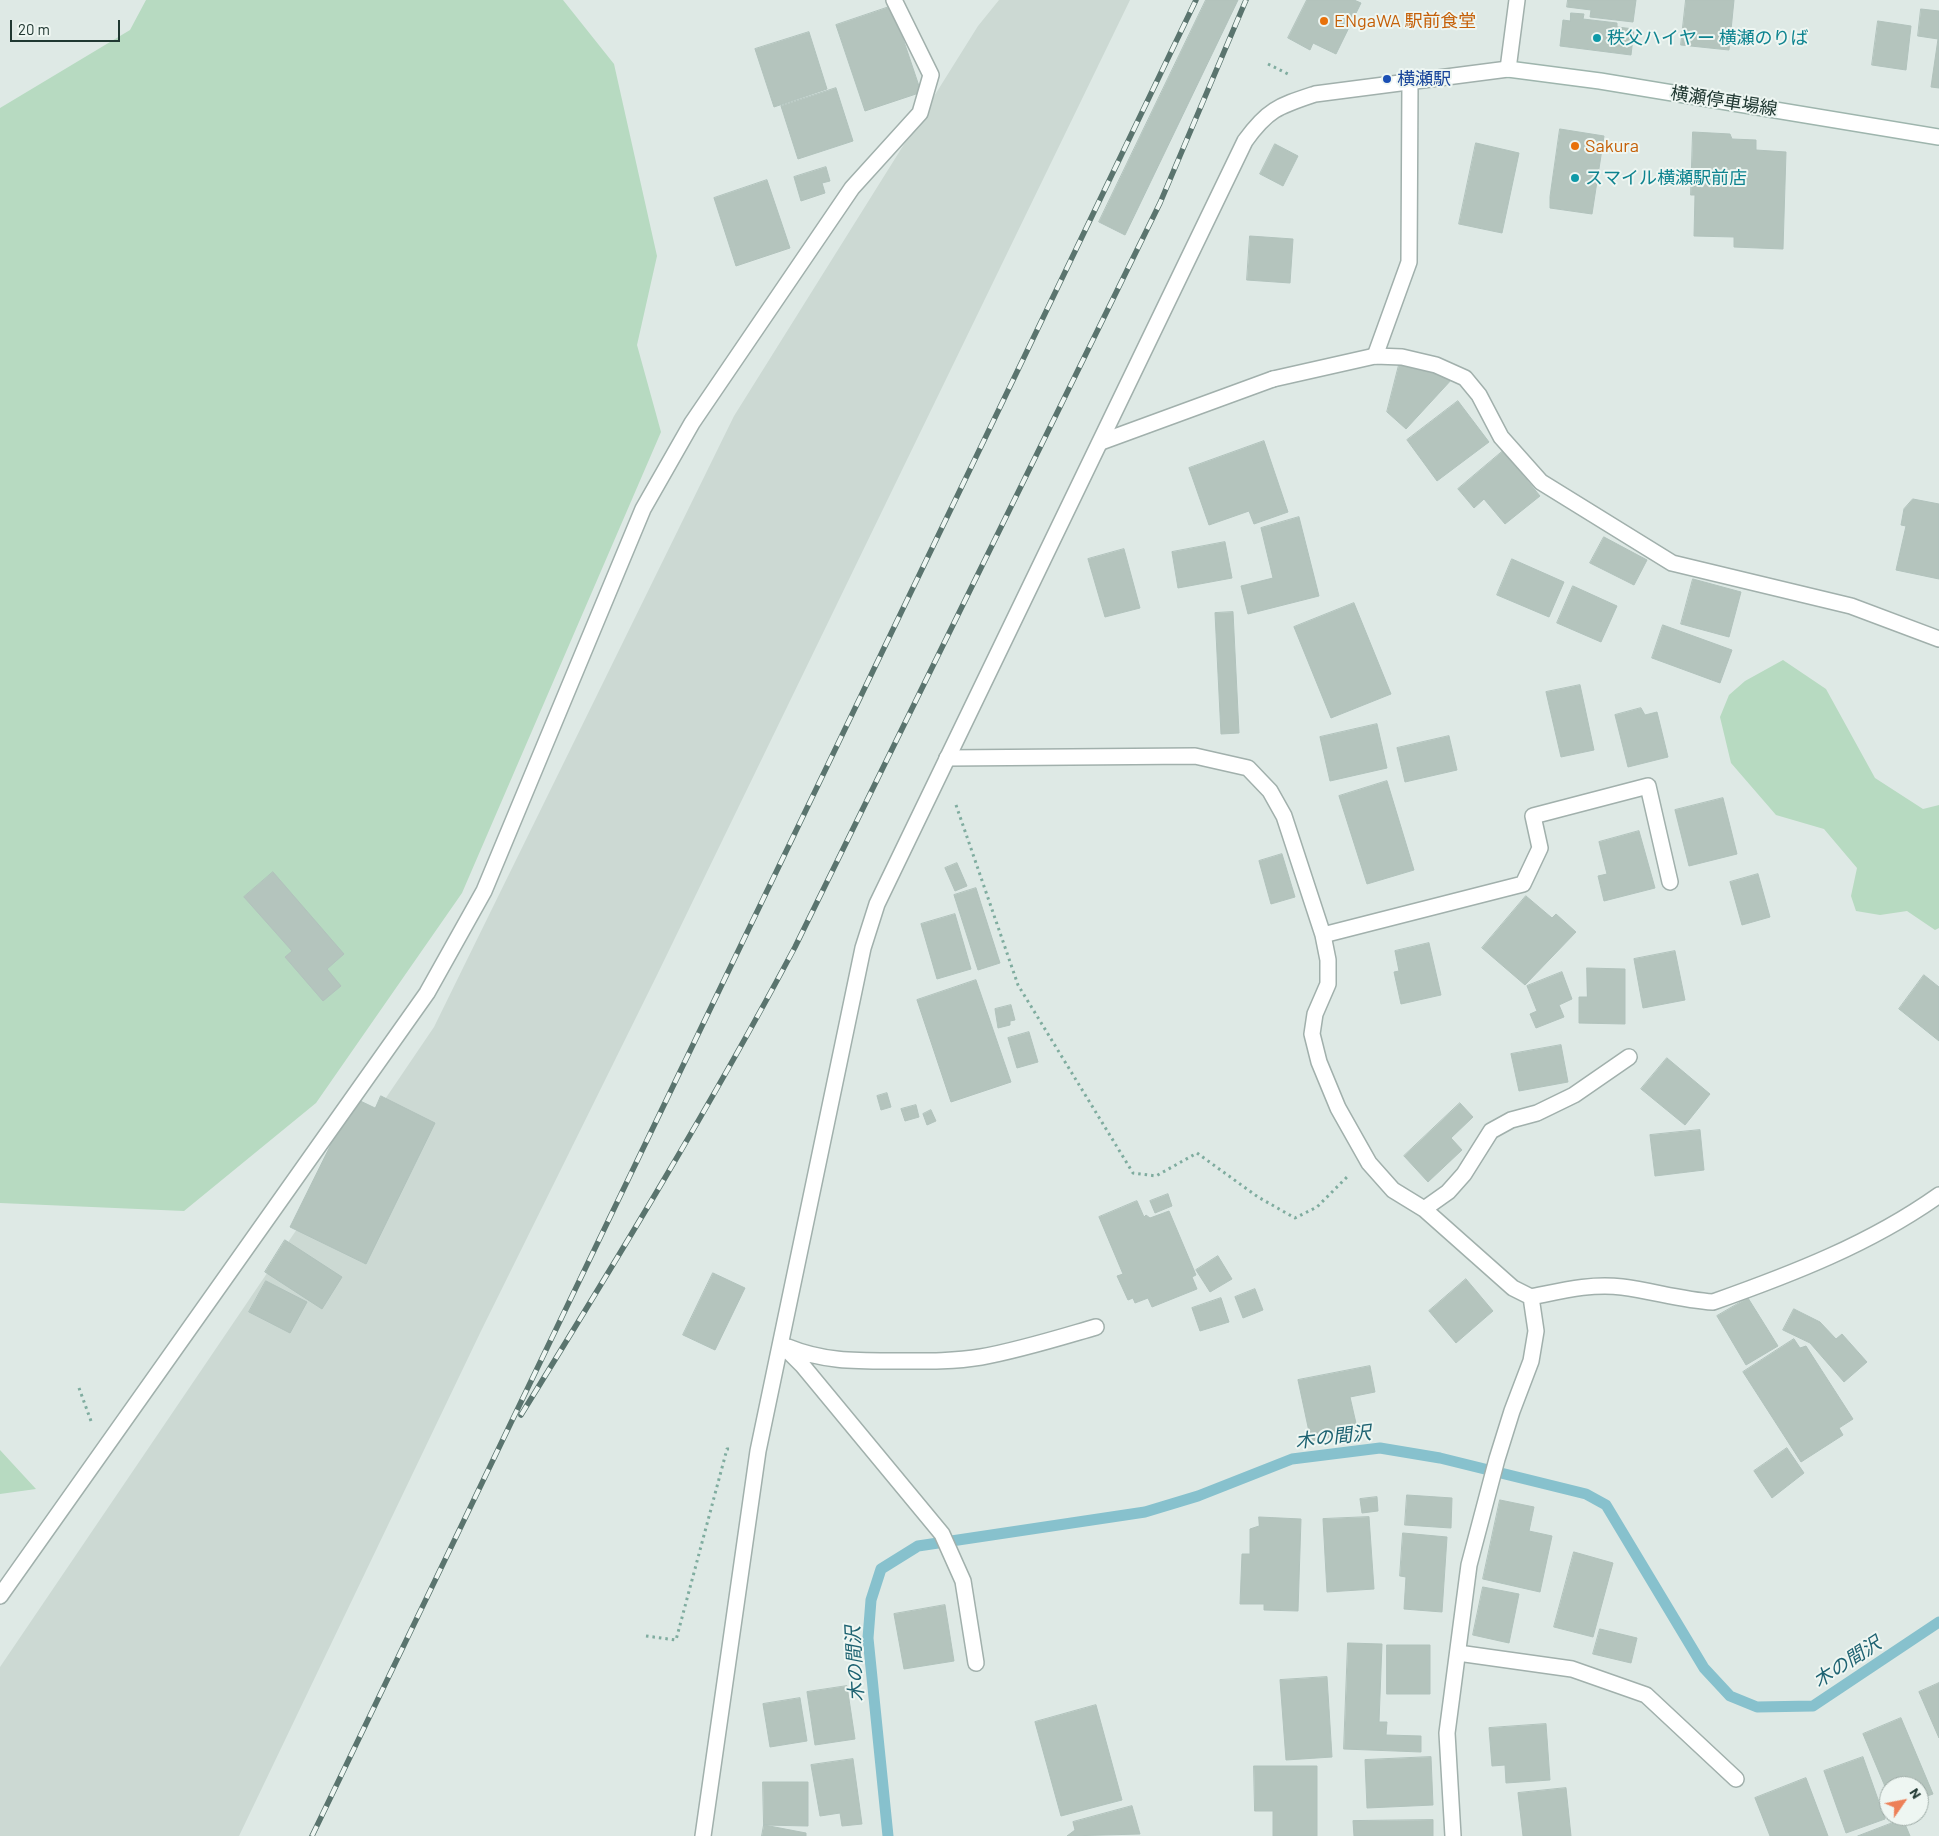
<!DOCTYPE html>
<html>
<head>
<meta charset="utf-8">
<style>
  body { margin:0 }
  #map { position:relative; width:1939px; height:1836px; overflow:hidden; background:#dee9e5; font-family:Barlow,sans-serif }
  canvas { display:block }
  .north { position:absolute; left:1879px; top:1776px; width:50px; height:50px; box-sizing:border-box; background:#eef6f2; border:1px solid #9caaa5; border-radius:50%; rotate:57deg; font-size:14px; font-weight:700; line-height:20px; text-align:center; color:#203832 }
  .north::after { content:''; display:block; margin:auto; width:18px; height:22px; background:#ed8058; clip-path:polygon(50% 0,100% 100%,50% 72%,0 100%) }
  .scale { position:absolute; left:10px; top:20px; width:110px; height:22px; box-sizing:border-box; border:2px solid #203832; border-top:0; padding-left:6px; font-size:15px; line-height:18px; white-space:nowrap; color:#203832; -webkit-text-stroke:4px #eef6f2; paint-order:stroke }
</style>
</head>
<body>
<div id="map">
<canvas width="1939" height="1836"></canvas>
<div class="north">N</div>
<div class="scale">20 m</div>
</div>
<script>
const ctx = document.querySelector('canvas').getContext('2d');
ctx.lineJoin = 'round';
function fillPath(path, color) {
  ctx.fillStyle = color;
  ctx.fill(path, 'evenodd');
}
function trace(path, color, width, dash) {
  ctx.strokeStyle = color;
  ctx.lineWidth = width;
  ctx.lineCap = dash ? 'butt' : 'round';
  ctx.setLineDash(dash || []);
  ctx.stroke(path);
}
function write(font, color, halo, rows, align = 'center') {
  ctx.font = font + ' Barlow,"Noto Sans JP",sans-serif';
  ctx.lineWidth = 4;
  ctx.setLineDash([]);
  ctx.textBaseline = 'middle';
  ctx.strokeStyle = halo;
  ctx.fillStyle = color;
  for (const [text, x, y, turn = 0] of rows) {
    ctx.save();
    ctx.translate(x, y);
    ctx.rotate((+turn || 0) * Math.PI / 180);
    ctx.textAlign = isNaN(turn) ? turn : align;
    if (halo) ctx.strokeText(text, 0, 0);
    ctx.fillText(text, 0, 0);
    ctx.restore();
  }
}
const built = new Path2D(`
  M999,0H1130L657,975L481,1331L239,1836H0V1667L434,1027L734,416L978,26Z`);
const green = new Path2D(`
  M146,0H563L614,64L657,256L637,345L661,432L462,893L316,1103L184,1211L0,1203V108L130,30Z
  M1783,660L1826,689L1875,778L1923,809L1939,805V928L1935,930L1907,911L1880,915L1856,911L1851,896L1857,868L1824,829L1776,815L1731,763L1720,717L1729,695L1745,681Z
  M0,1450L36,1489L0,1494Z`);
const stream = new Path2D(`
  M888,1836L868,1638L871,1600L881,1569L918,1546L1145,1512L1198,1496L1292,1459L1380,1448L1440,1458L1586,1494L1606,1505L1704,1668L1730,1696L1757,1707L1813,1706L1939,1622`);
const building = new Path2D(`
  M1206,0H1238L1125,235L1099,222Z
  M1307,0H1354L1361,3L1336,54L1313,43L1310,50L1288,38Z
  M1568,0H1636L1633,22L1590,17L1591,10L1567,7Z
  M1686,0H1734L1729,50L1681,45Z
  M892,6L919,86V93L865,111L836,25Z
  M1921,9L1939,11V88L1931,87L1938,39L1918,36Z
  M1571,13L1584,14L1583,19L1617,23V27L1634,29L1631,55L1560,46L1563,20L1570,21Z
  M1878,21L1911,26L1906,70L1872,65Z
  M809,32L827,89L774,107L755,49Z
  M836,88L853,141L798,159L781,106Z
  M1560,129L1604,136L1592,214L1550,208V197Z
  M1693,132L1730,134L1732,139L1756,140V150L1786,152L1783,249L1734,247V237L1694,236L1695,195H1691Z
  M1476,143L1519,153L1502,233L1459,224Z
  M1275,144L1298,156L1283,186L1260,174Z
  M826,167L830,181L822,183L825,193L801,201L794,177Z
  M767,180L790,248L736,266L714,198Z
  M1250,236L1293,239L1290,283L1247,280Z
  M1399,365L1453,378L1406,429L1387,412Z
  M1458,401L1489,442L1437,481L1407,440Z
  M1264,441L1288,512L1254,524L1249,511L1209,525L1189,468Z
  M1503,451L1540,496L1505,524L1484,499L1474,508L1458,489Z
  M1913,499L1939,504V579L1896,570L1906,526L1901,525L1904,509Z
  M1299,517L1319,596L1248,614L1241,586L1273,578L1261,528Z
  M1604,537L1647,560L1634,585L1590,563Z
  M1225,542L1232,578L1178,588L1172,552Z
  M1124,549L1140,608L1105,617L1088,559Z
  M1512,559L1564,582L1549,617L1497,595Z
  M1693,579L1741,592L1729,637L1681,624Z
  M1573,586L1617,606L1601,642L1557,623Z
  M1354,603L1391,694L1331,718L1294,627Z
  M1233,612L1239,733L1221,734L1215,613Z
  M1663,625L1732,650L1720,683L1652,658Z
  M1580,685L1594,750L1561,757L1546,692Z
  M1641,708L1645,715L1657,712L1668,757L1628,767L1615,715Z
  M1377,724L1387,768L1330,781L1320,737Z
  M1449,736L1457,770L1405,782L1397,748Z
  M1387,781L1414,870L1367,884L1339,796Z
  M1723,798L1737,854L1689,866L1675,810Z
  M1639,831L1655,888L1604,901L1598,876L1607,874L1599,842Z
  M1282,854L1295,897L1271,904L1259,861Z
  M957,863L967,886L955,891L945,868Z
  M273,872L344,954L327,969L341,986L323,1001L285,957L292,951L244,897Z
  M1758,874L1770,917L1742,925L1730,882Z
  M976,888L1000,963L978,970L954,895Z
  M1526,896L1552,918L1556,914L1576,932L1525,985L1482,948Z
  M955,914L971,969L937,979L921,924Z
  M1429,943L1441,995L1401,1004L1394,972L1399,971L1395,951Z
  M1675,951L1685,1000L1643,1008L1634,959Z
  M1587,968L1625,969V1024L1579,1023V997H1587Z
  M1562,972L1572,999L1559,1005L1564,1017L1536,1028L1530,1014L1537,1011L1527,986Z
  M1924,975L1939,987V1041L1899,1009Z
  M976,980L1011,1082L951,1102L917,1000Z
  M1011,1005L1015,1020L1010,1021V1025L998,1028L995,1009Z
  M1029,1032L1038,1062L1017,1068L1008,1038Z
  M1561,1045L1568,1082L1519,1091L1511,1054Z
  M1667,1058L1710,1094L1685,1125L1641,1089Z
  M887,1093L891,1107L881,1110L877,1096Z
  M381,1096L435,1123L366,1264L290,1227L354,1098L375,1108Z
  M1460,1103L1473,1117L1451,1138L1462,1150L1428,1182L1404,1156Z
  M916,1105L919,1117L905,1121L901,1109Z
  M931,1110L936,1121L927,1125L923,1114Z
  M1700,1130L1704,1170L1655,1176L1650,1135Z
  M1168,1194L1172,1206L1155,1213L1150,1201Z
  M1137,1201L1144,1217L1146,1215L1150,1218L1169,1211L1196,1275L1192,1277L1197,1289L1152,1307L1148,1298L1135,1303L1133,1298L1128,1300L1117,1276L1123,1274L1099,1217Z
  M285,1240L342,1277L322,1309L265,1272Z
  M1218,1256L1232,1279L1210,1292L1196,1270Z
  M713,1273L745,1288L715,1350L683,1335Z
  M1466,1279L1493,1311L1456,1343L1429,1311Z
  M266,1281L307,1302L290,1333L249,1312Z
  M1255,1289L1263,1310L1243,1318L1235,1297Z
  M1221,1298L1229,1322L1200,1331L1192,1308Z
  M1748,1298L1778,1346L1746,1365L1717,1316Z
  M1794,1309L1820,1322L1836,1339L1842,1334L1867,1362L1844,1382L1810,1343L1783,1330Z
  M1794,1339L1800,1348L1806,1346L1853,1419L1839,1428L1843,1435L1801,1462L1743,1372Z
  M1370,1366L1375,1392L1350,1397L1358,1432L1311,1441L1298,1380Z
  M1787,1448L1804,1473L1772,1498L1754,1471Z
  M1407,1495L1452,1498L1451,1528L1405,1525Z
  M1377,1497L1378,1511L1362,1513L1360,1499Z
  M1500,1500L1534,1507L1529,1531L1552,1536L1540,1592L1483,1579Z
  M1259,1517L1301,1519L1298,1611L1264,1610V1604H1240L1242,1554H1250V1529L1259,1526Z
  M1369,1517L1374,1589L1327,1592L1323,1519Z
  M1403,1533L1447,1537L1442,1612L1404,1609L1406,1577L1400,1576Z
  M1574,1552L1613,1563L1593,1637L1554,1627Z
  M1483,1587L1519,1594L1509,1643L1473,1635Z
  M945,1605L954,1661L904,1669L894,1614Z
  M1600,1629L1637,1638L1631,1663L1593,1654Z
  M1348,1643L1382,1644L1379,1722H1387L1386,1735L1421,1736V1752L1344,1749Z
  M1387,1645H1430V1694H1387Z
  M1327,1677L1332,1757L1286,1760L1280,1680Z
  M1939,1683V1738L1919,1692Z
  M847,1686L855,1739L815,1745L807,1692Z
  M800,1698L807,1741L770,1747L763,1704Z
  M1096,1705L1122,1800L1061,1816L1035,1722Z
  M1901,1718L1933,1794L1919,1799V1786H1889V1796L1863,1734Z
  M1546,1724L1550,1780L1506,1783L1505,1765L1492,1766L1489,1728Z
  M1431,1757L1433,1805L1367,1808L1365,1760Z
  M1863,1757L1885,1819L1846,1833L1824,1771Z
  M853,1759L862,1824L842,1826L840,1813L820,1816L811,1765Z
  M1254,1766H1317V1836H1273V1811H1255Z
  M1806,1778L1828,1836H1770L1755,1798Z
  M763,1782H808V1826L764,1825Z
  M1566,1788L1571,1836H1523L1518,1793Z
  M1132,1806L1140,1834L1067,1836L1075,1830L1073,1822Z
  M1903,1819L1910,1836H1858Z
  M1433,1820V1836H1354L1353,1821Z
  M764,1825L806,1833V1836H762Z`);
const path = new Path2D(`
  M1268,64L1290,75
  M956,805L1018,985L1133,1173L1156,1176L1197,1153L1258,1197L1295,1218L1317,1207L1347,1177
  M79,1388L91,1421
  M646,1636L676,1640L727,1449H731`);
const service = new Path2D(`
  M1375,356L1409,262L1410,82
  M1101,442L1273,379
  M781,1344L803,1366L942,1534L963,1581L976,1663
  M788,1347C822,1361 854,1361 889,1361C920,1361 951,1362 981,1357C1020,1350 1058,1338 1096,1327`);
const minor = new Path2D(`
  M1508,69L1517,0
  M1273,379L1375,356L1402,357L1436,365L1465,378L1479,395L1501,437L1541,482L1672,563L1851,606L1939,639
  M947,758L1195,756L1248,768L1270,791L1284,816L1323,935L1328,960V984L1315,1014L1312,1034L1319,1062L1338,1108L1369,1163L1393,1190L1424,1209L1513,1288L1531,1297L1536,1331L1531,1361L1512,1411L1497,1459L1469,1565L1447,1733L1453,1836
  M1323,935L1523,884L1540,848L1533,816L1648,786L1670,882
  M1424,1209L1448,1192L1464,1174L1491,1131L1511,1120L1537,1113L1574,1095L1629,1057
  M1531,1297C1561,1291 1591,1283 1622,1287C1653,1291 1682,1300 1713,1302C1792,1274 1870,1244 1939,1195
  M0,1596L427,993L484,891L643,509L692,423L852,188L920,113L931,75L894,0
  M1458,1653L1572,1669L1646,1695L1736,1779`);
const tertiary = new Path2D(`
  M703,1836L758,1451L863,948L877,904L1245,141C1268,109 1279,106 1315,94L1508,69`);
const secondary = new Path2D(`
  M1508,69L1600,81L1939,137`);
const rail = new Path2D(`
  M521,1415C616,1261 710,1107 795,947L1160,203L1246,0
  M312,1836L1196,0`);
const markers = [
  [1324,21,5,"#e8710a"],
  [1597,38,5,"#0f9aa8"],
  [1387,79,5,"#1a4fb4"],
  [1575,146,5,"#e8710a"],
  [1575,178,5,"#0f9aa8"]
];
const foodNames = [
  ["ENgaWA 駅前食堂",1334,21],
  ["Sakura",1585,146]
];
const cultureNames = [
  ["秩父ハイヤー 横瀬のりば",1607,38],
  ["スマイル横瀬駅前店",1585,178]
];
const transitNames = [
  ["横瀬駅",1397,79]
];
const streetNames = [
  ["横瀬停車場線",1724,101,9]
];
const waterNames = [
  ["木の間沢",1333,1437,-7],
  ["木の間沢",1847,1662,-33],
  ["木の間沢",855,1664,-93]
];
fillPath(built, '#ccd9d3');
fillPath(green, '#b7dac1');
trace(stream, '#87c1cd', 11);
fillPath(building, '#b4c4bd');
trace(building, '#b1c2bc', 1);
trace(service, '#a1b0ac', 18);
trace(minor, '#a1b0ac', 18);
trace(tertiary, '#a1b0ac', 18);
trace(secondary, '#9eb5ad', 18);
trace(path, '#7fac9f', 3, [2.5, 4]);
trace(service, '#fff', 15);
trace(minor, '#fff', 15);
trace(tertiary, '#fff', 15);
trace(secondary, '#fff', 15);
trace(rail, '#5a746e', 5.5);
trace(rail, '#eef6f2', 4, [11]);
for (const [x, y, r, color] of markers) {
  const dot = new Path2D();
  dot.arc(x, y, r, 0, 2 * Math.PI);
  ctx.fillStyle = color;
  ctx.fill(dot);
  trace(dot, '#eef6f2', 2);
}
write('18px', '#c56008', '#eef6f2', foodNames, 'left');
write('18px', '#0d838f', '#eef6f2', cultureNames, 'left');
write('18px', '#164399', '#eef6f2', transitNames, 'left');
write('18px', '#203832', '#eef6f2', streetNames);
write('italic 19px', '#1d6271', '#eef6f2', waterNames);
</script>
</body>
</html>
